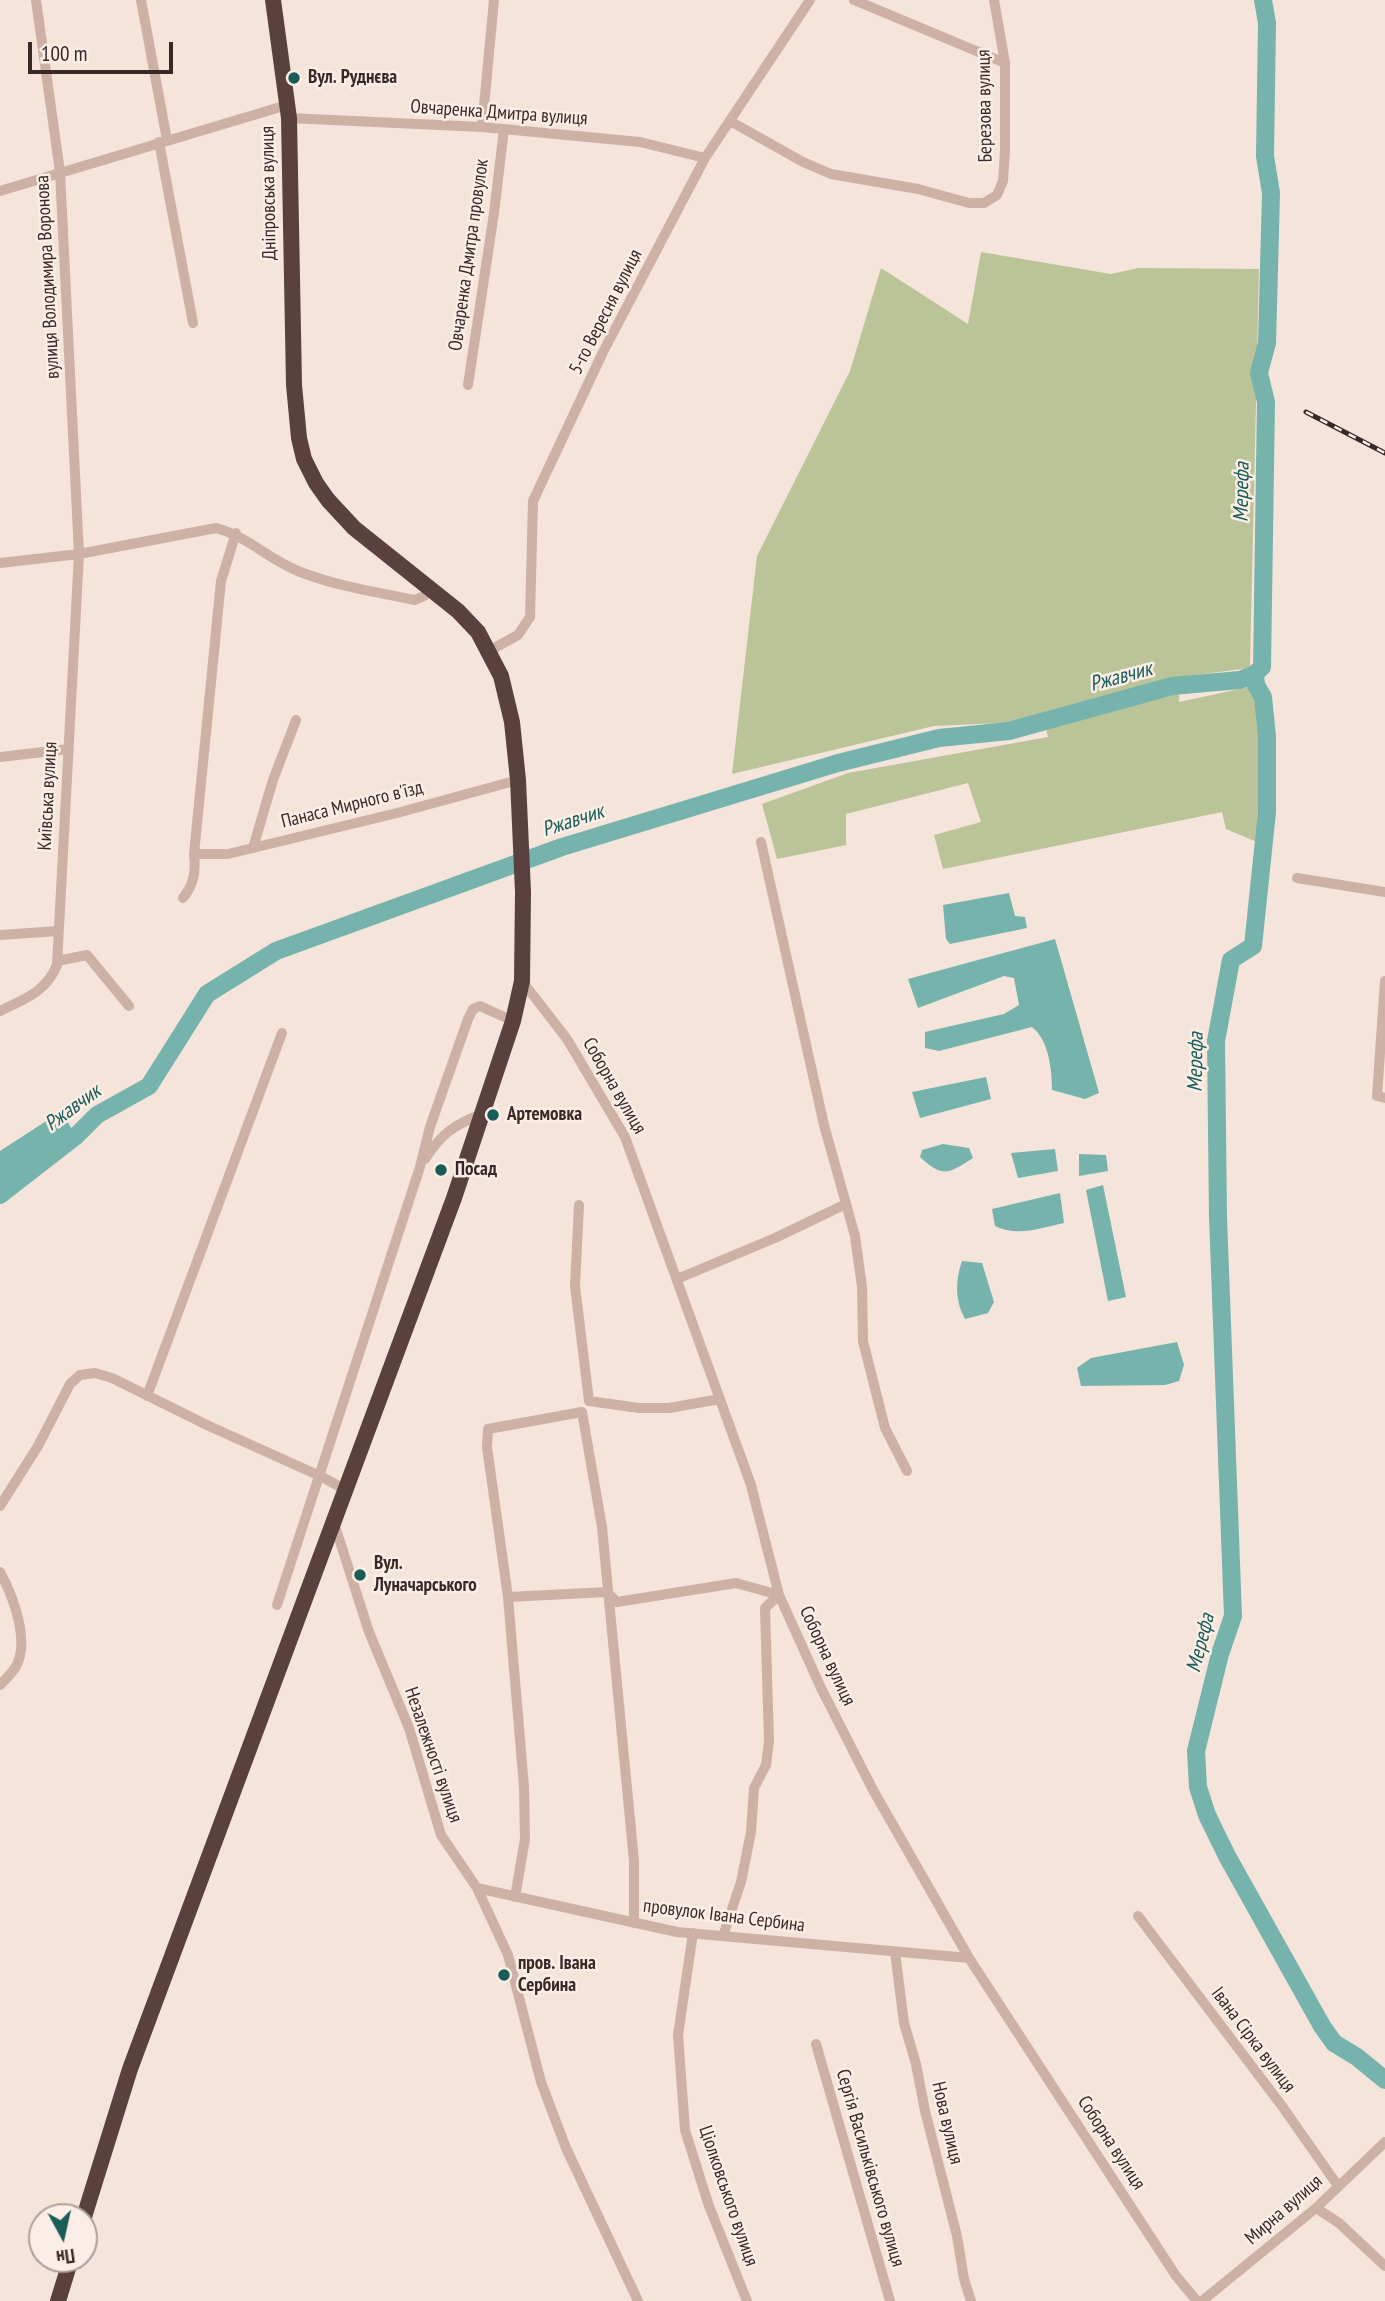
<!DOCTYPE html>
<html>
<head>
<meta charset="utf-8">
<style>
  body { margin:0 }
  #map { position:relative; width:1385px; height:2301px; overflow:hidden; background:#f4e4d9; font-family:"PT Sans Narrow",sans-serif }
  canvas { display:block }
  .north { position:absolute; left:28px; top:2203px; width:70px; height:70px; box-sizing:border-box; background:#fbeee6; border:2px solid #ad9f9a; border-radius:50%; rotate:172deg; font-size:19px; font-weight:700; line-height:28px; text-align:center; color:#382927 }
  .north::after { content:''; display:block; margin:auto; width:24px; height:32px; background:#185d57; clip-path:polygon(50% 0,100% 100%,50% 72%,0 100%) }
  .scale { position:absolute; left:28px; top:42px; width:145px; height:32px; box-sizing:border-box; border:4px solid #382927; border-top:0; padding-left:9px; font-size:21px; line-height:24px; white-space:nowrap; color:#382927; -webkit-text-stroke:5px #fbeee6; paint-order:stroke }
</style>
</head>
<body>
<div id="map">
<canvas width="1385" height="2301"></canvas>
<div class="north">Пн</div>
<div class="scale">100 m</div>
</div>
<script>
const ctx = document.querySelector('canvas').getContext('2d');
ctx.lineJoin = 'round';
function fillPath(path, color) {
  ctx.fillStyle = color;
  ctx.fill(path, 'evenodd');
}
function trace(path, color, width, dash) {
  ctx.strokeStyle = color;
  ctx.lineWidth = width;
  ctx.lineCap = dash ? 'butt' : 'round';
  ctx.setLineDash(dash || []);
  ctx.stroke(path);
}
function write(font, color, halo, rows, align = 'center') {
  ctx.font = font + ' "PT Sans Narrow",sans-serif';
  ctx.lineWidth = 5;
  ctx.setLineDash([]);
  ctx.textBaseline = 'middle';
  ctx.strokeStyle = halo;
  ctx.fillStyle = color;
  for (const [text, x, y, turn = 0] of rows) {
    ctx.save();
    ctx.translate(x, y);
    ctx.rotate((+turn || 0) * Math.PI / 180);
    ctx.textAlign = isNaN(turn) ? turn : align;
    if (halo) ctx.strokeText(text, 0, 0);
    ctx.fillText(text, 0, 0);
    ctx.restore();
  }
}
const green = new Path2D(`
  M981,252L1111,274L1138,268L1259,269L1250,668L1180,677L1179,702L1249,687L1261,702L1257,842L1226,829L1222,812L943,869L934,835L981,822L968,783L846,814V845L777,859L762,804L848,773L1048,737L1044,721L934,726L732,774L757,556L850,371L881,268L968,324Z`);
const water = new Path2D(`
  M1009,893L1015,916L1025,917L1027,928L950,944L946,939L943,905Z
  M1055,939L1099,1093L1085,1099L1052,1090C1052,1070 1049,1040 1032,1027L939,1051L925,1048V1032L1004,1014L1019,1005L1014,978L1004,976L918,1008L908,979Z
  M986,1077L991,1099L920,1118L912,1092Z
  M54,1116H64L76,1136L0,1195V1151Z
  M943,1144L969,1148L973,1158C948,1174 943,1178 920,1157L922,1150Z
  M1055,1149L1058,1171L1018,1178L1011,1153Z
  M1079,1154L1106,1155L1108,1171L1079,1176Z
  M1103,1185L1126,1297L1108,1301L1086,1190Z
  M1060,1193L1064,1223C1041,1228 1017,1237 995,1226L992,1209Z
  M962,1261L982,1263L994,1302L988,1313L965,1319C955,1301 955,1281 962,1261Z
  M1177,1342L1184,1365L1179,1381L1165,1385L1081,1386L1077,1368L1091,1358Z`);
const river = new Path2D(`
  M1263,0L1267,23L1265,156L1271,193L1267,343L1259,373L1266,402L1262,667L1255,674L1256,685L1263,697L1267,737V812L1253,946L1231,960L1216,1041L1218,1217L1233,1616L1220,1654L1196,1751L1198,1787L1207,1815L1227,1856L1322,2026L1334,2043L1357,2057L1385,2080
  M0,1195L76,1136L97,1115L149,1086L207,994L276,951L562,847L838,763L939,738L1009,731L1172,686L1240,680L1255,674`);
const minor = new Path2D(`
  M141,0L167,140
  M854,0L1005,63
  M289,118L482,127L640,142L705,158
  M730,121L803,162L831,174L918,189L969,203H984L997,195L1003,181L1005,151V63L994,0
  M482,127L494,0
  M159,142L193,323
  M0,191L287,105
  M468,385L494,213L504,129
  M0,563L79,554L216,528C247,536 268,559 298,571C335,586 376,592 415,600L424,596L432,588
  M489,651L518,635L530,617L533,501L603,352L705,158L810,0
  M0,757L69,749
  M761,842L824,1125L855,1236L862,1287L863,1341L885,1428L907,1471
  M253,848L273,780L296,720
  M194,854H228L397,813L518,780
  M1297,878L1385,892
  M183,898C194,884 196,872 194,854L221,581L236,533
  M0,935L58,931
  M57,961L87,955L129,1006
  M522,981L567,1039L625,1137L751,1485L779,1595L821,1688L873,1790L969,1958L1176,2276L1197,2301
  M1385,981L1377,1096L1385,1098
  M0,1011C25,999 46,992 57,965L79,554L60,172L36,0
  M425,1159C442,1133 454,1125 482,1114
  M579,1205L575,1286L589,1401L639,1408H669L720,1399
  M677,1279L775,1238L846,1204
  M147,1396L282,1033
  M0,1506L38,1446L70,1384L80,1375L95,1373L112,1378L209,1426L320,1476L346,1490
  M334,1523L369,1632L409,1728L441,1835L477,1888L508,1955L541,2082L566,2148L638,2301
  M0,1572C13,1596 31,1643 15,1668C11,1674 5,1680 0,1685
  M508,1597L607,1592L617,1602L736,1583L779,1595L765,1608L769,1741L766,1765L754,1788L751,1832L741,1882L723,1936
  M277,1605L420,1167L430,1127L468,1019L473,1009L480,1006L513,1021
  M477,1888L677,1932L969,1958
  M515,1897L525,1839L524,1787L508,1597L487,1447L488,1429L582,1412L602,1527L634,1861V1923
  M1138,1916L1282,2106L1338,2186
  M693,1933L678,2035L685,2130L709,2206L747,2301
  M895,1952L904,2023L916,2064L925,2111L957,2236L964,2279L971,2301
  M816,2044L890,2301
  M1316,2208L1339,2223L1385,2266
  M1202,2301L1316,2208L1385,2142`);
const highway = new Path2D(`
  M84,2217L130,2069L454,1198L513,1021L522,981L523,892L518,780L512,722L501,676L478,632L458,611L354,528L328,500L316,483L304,459L299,438L294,385L289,118L273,0
  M58,2301L71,2259`);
const rail = new Path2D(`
  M1306,412L1385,453`);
const markers = [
  [294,78,7,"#185d57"],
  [493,1115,7,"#185d57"],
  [441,1170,7,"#185d57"],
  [360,1575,7,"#185d57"],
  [504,1975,7,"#185d57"]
];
const poiNames = [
  ["Вул. Руднєва",308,78],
  ["Артемовка",507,1115],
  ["Посад",455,1170],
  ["Вул.",374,1564],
  ["Луначарського",374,1586],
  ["пров. Івана",518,1964],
  ["Сербина",518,1986]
];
const streetNames = [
  ["Березова вулиця",985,106,-91],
  ["Овчаренка Дмитра вулиця",499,113,4],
  ["Дніпровська вулиця",269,193,-91],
  ["Овчаренка Дмитра провулок",469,255,-82],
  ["вулиця Володимира Воронова",48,277,-93],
  ["5-го Вересня вулиця",606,312,-63],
  ["Київська вулиця",48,796,-87],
  ["Панаса Мирного в'їзд",352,805,-14],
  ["Соборна вулиця",614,1086,60],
  ["Соборна вулиця",827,1656,65],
  ["Незалежності вулиця",433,1755,71],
  ["провулок Івана Сербина",724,1916,7],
  ["Івана Сірка вулиця",1253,2040,53],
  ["Нова вулиця",947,2123,77],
  ["Соборна вулиця",1111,2143,57],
  ["Сергія Васильківського вулиця",870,2168,74],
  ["Ціолковського вулиця",728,2196,71],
  ["Мирна вулиця",1284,2210,-41]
];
const waterNames = [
  ["Мерефа",1242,492,-89],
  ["Ржавчик",1121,677,-15],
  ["Ржавчик",573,821,-18],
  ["Мерефа",1196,1062,-89],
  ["Ржавчик",73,1108,-36],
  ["Мерефа",1201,1643,-76]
];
fillPath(green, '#bbc498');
fillPath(water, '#76b3ad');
trace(river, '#76b3ad', 18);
trace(minor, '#cdb1a4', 10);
trace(highway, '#59423d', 16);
trace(rail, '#382927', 5);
trace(rail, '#fbeee6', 2.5, [8]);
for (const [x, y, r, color] of markers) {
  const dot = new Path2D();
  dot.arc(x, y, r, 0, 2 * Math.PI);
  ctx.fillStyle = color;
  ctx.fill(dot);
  trace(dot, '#fbeee6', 2.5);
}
write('bold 19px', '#382927', '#fbeee6', poiNames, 'left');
write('19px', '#382927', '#fbeee6', streetNames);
write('italic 21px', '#185d57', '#fbeee6', waterNames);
</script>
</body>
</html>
